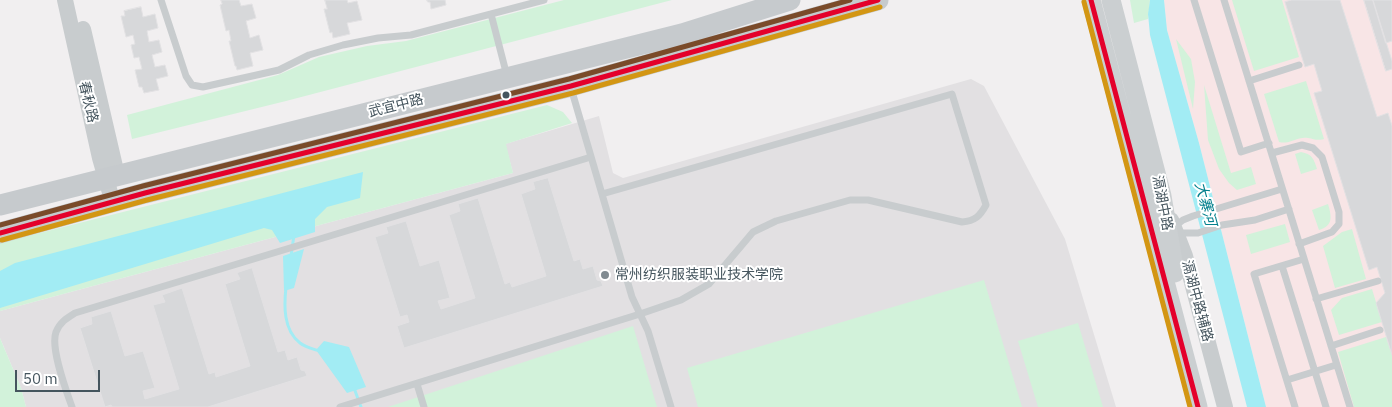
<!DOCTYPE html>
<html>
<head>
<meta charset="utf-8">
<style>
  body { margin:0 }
  #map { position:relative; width:1392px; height:407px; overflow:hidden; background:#f1eff0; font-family:"IBM Plex Sans",sans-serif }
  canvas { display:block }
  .scale { position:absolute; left:15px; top:370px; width:85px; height:22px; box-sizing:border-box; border:2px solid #45555e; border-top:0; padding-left:6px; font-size:15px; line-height:18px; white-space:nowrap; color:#45555e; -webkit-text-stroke:4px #fff; paint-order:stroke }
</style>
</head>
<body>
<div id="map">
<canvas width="1392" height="407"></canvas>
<div class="scale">50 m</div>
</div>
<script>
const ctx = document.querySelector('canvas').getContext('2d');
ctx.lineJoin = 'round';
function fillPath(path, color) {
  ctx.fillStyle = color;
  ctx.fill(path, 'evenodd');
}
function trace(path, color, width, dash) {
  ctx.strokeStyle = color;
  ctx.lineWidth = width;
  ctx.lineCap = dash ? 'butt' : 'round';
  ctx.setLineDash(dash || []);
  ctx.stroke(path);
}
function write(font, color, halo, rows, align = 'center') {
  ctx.font = font + ' "IBM Plex Sans","Noto Sans SC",sans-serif';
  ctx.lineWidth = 4;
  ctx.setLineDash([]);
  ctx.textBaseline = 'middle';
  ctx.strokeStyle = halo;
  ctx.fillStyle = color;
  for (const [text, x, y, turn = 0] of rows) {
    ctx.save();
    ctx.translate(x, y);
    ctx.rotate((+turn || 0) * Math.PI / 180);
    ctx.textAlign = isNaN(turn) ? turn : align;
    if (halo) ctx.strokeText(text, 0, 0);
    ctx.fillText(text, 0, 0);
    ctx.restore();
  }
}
const education = new Path2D(`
  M971,79L984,86L1065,239L1116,407H26L21,388L0,338V311L513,173L505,144L599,116L613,173L623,178Z`);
const medical = new Path2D(`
  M1164,0H1392V407H1266L1199,143L1167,30Z`);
const green = new Path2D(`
  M564,0H672L286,101L132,139L127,115L278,75L319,57L367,46L406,41Z
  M1130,0H1150L1148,19L1134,23Z
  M1232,0H1282L1299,57L1254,71Z
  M1176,39L1191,59L1195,82L1193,109Z
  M1306,81L1324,139C1316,141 1315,139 1308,138C1298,136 1289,145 1279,142L1264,94Z
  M1204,85L1231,173L1251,167L1256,184L1237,190L1229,183L1219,169L1208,140Z
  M547,105L563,112L572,123L506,144L513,173L0,311V243Z
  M1301,152C1312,154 1314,159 1317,169L1301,174L1295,154Z
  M1328,204C1332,217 1333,226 1319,230L1312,210Z
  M1285,224L1290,242L1251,254L1246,235Z
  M1352,229L1366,279L1335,288L1323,246L1342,232Z
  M984,280L1022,407H698L687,368Z
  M1372,289L1382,322L1339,335L1331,310L1342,298Z
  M1078,323L1103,407H1038L1018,341Z
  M633,326L657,407H388Z
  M1386,337L1392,355V407H1354L1338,352Z
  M0,338L21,388L26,407H0Z`);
const water = new Path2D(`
  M1150,0H1164L1167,30L1199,143L1266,407H1247L1150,35L1148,14Z
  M363,172L360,198L327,207L315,219V232L280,243L272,230L264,228L0,308V271L15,263Z
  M304,249L294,288L284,291L283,256Z
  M324,341L349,347L366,387L347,393L316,350Z`);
const stream = new Path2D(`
  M291,256L294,235
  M286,287C284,305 283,330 300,343C305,347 313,349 319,351
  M354,388L361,407`);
const building = new Path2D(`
  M221,0H239L241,6L252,4L256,18L246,21L250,38L259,35L263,50L250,53L253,66L237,70L236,66H235L229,41H231L229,30L226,31L220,5L222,4Z
  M325,0H347L348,3L357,1L362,20L347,23L350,34L333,38L332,32L330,33L324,9H327Z
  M427,0H445L446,5L431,9L430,2H428Z
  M1292,0H1340L1377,117L1388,113L1392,126V355L1376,303L1385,293L1377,267L1369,270L1314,93L1322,91L1314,64L1305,67L1285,2Z
  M1364,0H1373L1392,61V69L1386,71Z
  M1373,0H1392V41L1386,43Z
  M141,7L143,17L155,14L158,28L147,31L149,42L159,40L162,52L152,55L155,67L165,65L168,76L156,79L159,90L144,93L142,87H139L135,70L142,69L139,57L134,58L131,45L135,44L133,35L126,37L121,16H125L124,11Z
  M548,178L574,261L580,259L583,269L593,266L597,280L601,281L603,286L404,348L397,326L409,322L407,315L400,317L375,237L388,233L386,227L406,221L420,266L439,260L450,298L438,301L441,309L475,298L449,215L460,211L458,204L478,198L505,284L510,282L512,287L546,276L521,194L535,189L533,182Z
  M252,268L278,352L285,350L288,360L297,357L301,370L305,371L307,376L208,407H112L111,405L105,407L80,328L92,324L91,317L111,311L125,356L143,351L155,388L143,391L145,399L179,389L153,305L165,302L162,295L182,288L209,374L215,372L216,377L250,366L225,284L240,279L237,273Z`);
const service = new Path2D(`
  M161,0L186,76L192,85L203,87L279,70L309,55L343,45L378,38L411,35L544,0
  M1194,0L1241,152L1269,143
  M1224,0L1350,407
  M491,14L507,76
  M1249,81L1299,65
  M571,88L632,297L648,331L671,407
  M1272,153L1302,145L1313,148L1322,157L1339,212V224L1332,232L1299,244
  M1175,226L1183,220L1193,216L1282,189
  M1177,233H1198L1222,225L1255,220L1289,209
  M1282,266L1326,407
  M1316,299L1378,281
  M1331,346L1380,330
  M1287,380L1336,365
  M417,384L424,407
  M72,407C66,390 50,348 56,332C60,322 67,318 75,313L591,157
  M340,407L640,314L681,300L709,284L753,232L776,221L850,200H868L962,222C975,221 980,216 986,205L952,94L602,194
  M1295,407L1254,274L1304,259`);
const tertiary = new Path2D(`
  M65,0L100,158L113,203
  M83,29L117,175
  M1171,220L1185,256L1225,407`);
const secondary = new Path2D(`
  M1091,0L1198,407
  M1111,0L1162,196L1175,273`);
const primary = new Path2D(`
  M0,205L682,34L790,0
  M0,233L145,193L571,86L878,0`);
const bus1 = new Path2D(`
  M1091,0L1198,407
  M0,233L145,193L571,86L878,0`);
const bus2 = new Path2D(`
  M1084,2L1190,407
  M2,240L147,200L573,93L880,7`);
const bus3 = new Path2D(`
  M0,225L143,186L569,79L850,0`);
const markers = [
  [506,95,4.5,"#45555e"],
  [605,275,5,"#818b91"]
];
const streetNames = [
  ["春秋路",88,102,77],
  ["武宜中路",396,106,-14],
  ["滆湖中路",1162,203,79],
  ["滆湖中路辅路",1197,301,75]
];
const poiNames = [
  ["常州纺织服装职业技术学院",615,275]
];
const waterNames = [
  ["大寨河",1205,204,75]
];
fillPath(education, '#e2e0e2');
fillPath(medical, '#f8e5e6');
fillPath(green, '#d2f2da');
fillPath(water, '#a2ecf4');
trace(stream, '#a2ecf4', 3);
fillPath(building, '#d7d8da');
trace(building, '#e2e1e3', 1);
trace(service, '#c8ccce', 7);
trace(tertiary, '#c8ccce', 16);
trace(secondary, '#cbcfd1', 19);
trace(primary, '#c6cacd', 21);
trace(bus1, '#e4002b', 5);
trace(bus2, '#d39613', 5);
trace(bus3, '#7a4b2a', 5);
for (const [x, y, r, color] of markers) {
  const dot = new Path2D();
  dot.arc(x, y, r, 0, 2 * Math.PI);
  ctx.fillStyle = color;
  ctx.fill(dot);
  trace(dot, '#fff', 2);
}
write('14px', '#45555e', '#fff', streetNames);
write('14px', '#45555e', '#fff', poiNames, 'left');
write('italic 15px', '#04808d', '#fff', waterNames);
</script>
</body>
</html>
